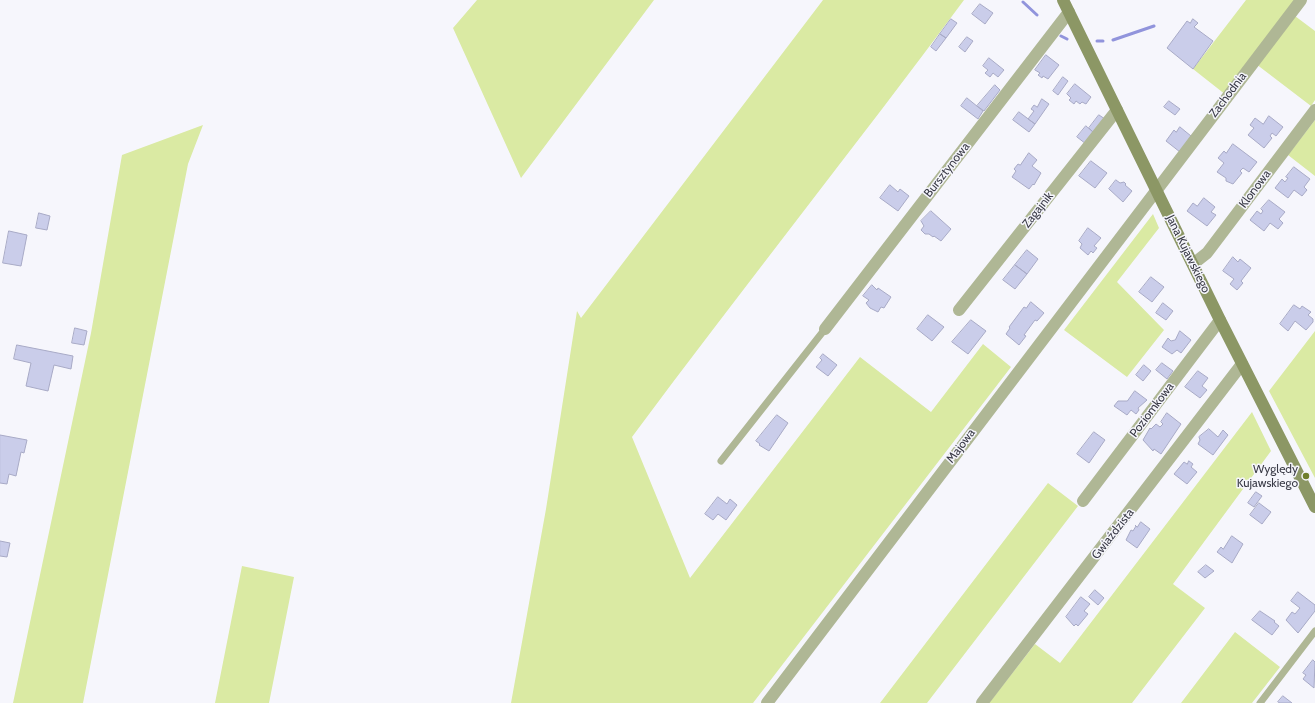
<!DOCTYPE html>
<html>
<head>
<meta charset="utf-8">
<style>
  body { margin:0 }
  canvas { display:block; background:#f6f6fc }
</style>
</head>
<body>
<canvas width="1315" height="703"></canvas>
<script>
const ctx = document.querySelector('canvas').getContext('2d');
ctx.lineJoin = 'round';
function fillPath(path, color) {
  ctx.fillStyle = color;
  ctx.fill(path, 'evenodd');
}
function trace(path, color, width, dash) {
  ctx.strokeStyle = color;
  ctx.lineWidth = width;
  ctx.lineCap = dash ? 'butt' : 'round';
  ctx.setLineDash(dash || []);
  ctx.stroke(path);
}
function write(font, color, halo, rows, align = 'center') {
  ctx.font = font + ' Cabin,sans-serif';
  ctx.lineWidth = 3;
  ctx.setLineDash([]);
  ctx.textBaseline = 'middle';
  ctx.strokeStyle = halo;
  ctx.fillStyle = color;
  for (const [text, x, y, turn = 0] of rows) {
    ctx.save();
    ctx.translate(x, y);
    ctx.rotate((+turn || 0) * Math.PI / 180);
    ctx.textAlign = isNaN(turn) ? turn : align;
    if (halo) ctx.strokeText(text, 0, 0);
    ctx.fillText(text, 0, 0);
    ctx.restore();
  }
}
const green = new Path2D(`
  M477,0H654L521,178L453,28Z
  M823,0H964C855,147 741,290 632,437L690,578L860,357L931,412L983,344L1011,367L753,703H511L546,509L577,311L581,318Z
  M1246,0H1298L1226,95L1193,69Z
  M1295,16L1315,31V100L1311,106L1256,64Z
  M1315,120V176L1288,155Z
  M203,125L188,164L83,703H13L91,333L122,155Z
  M1153,214L1159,228L1117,282L1164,330L1127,377L1064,330Z
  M1315,331V478L1269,391Z
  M1252,412L1271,451L1173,584L1205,608L1132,703H989L1035,644L1060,663Z
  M1048,483L1078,506L927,703H880Z
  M242,566L294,577L269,703H215Z
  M1235,632L1280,667L1252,703H1181Z`);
const stream = new Path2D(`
  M1023,2L1037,15
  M1061,36L1067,39
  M1113,40L1154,26
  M1097,41H1103`);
const building = new Path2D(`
  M980,4L993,13L985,24L972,14Z
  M951,19L957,23L946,38L940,34Z
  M1193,19L1198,23L1194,27L1213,41L1193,69L1167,48L1187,21L1190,23Z
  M940,34L946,38L936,51L931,47Z
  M967,37L973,41L965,52L959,47Z
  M1046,55L1059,65L1048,79L1043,76L1042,78L1038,75L1040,73L1035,70Z
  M989,58L1004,70L998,77L993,73L990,77L985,73L988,70L983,66Z
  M1063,77L1068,81L1058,95L1053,91Z
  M1075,84L1091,97L1086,104L1082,102L1080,104L1076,101L1074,104L1069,100L1071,98L1067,94Z
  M995,85L1000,90L984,111L977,106Z
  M967,98L983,111L978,119L961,106Z
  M1042,99L1049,104L1035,124L1028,119L1034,111L1031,109L1034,105L1037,107Z
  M1169,101L1180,109L1175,115L1164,107Z
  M1019,112L1035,124L1029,132L1013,120Z
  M1099,115L1105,119L1094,133L1089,128Z
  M1269,116L1283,127L1276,136L1272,133L1270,136L1272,138L1264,148L1248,135L1254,128L1250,125L1255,118L1263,124Z
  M1086,126L1094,133L1086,144L1077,137Z
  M1180,127L1191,136L1180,152L1166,141L1174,130L1176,132Z
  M1233,144L1257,162L1249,172L1243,168L1240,171L1242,173L1233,184L1226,181V178L1217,172L1224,163L1218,158L1224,151L1226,153Z
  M1029,153L1037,160L1032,166L1041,173L1034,185L1033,184L1029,189L1012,177L1016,171L1014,169L1018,164L1020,165Z
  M1091,161L1107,173L1095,188L1079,176Z
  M1294,167L1310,179L1304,187L1307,190L1302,196L1294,190L1288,198L1275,188L1282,179L1285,182L1288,178L1286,177Z
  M1116,180L1120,183L1124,182L1126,184L1125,185L1132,191L1123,202L1109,189Z
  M890,185L898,192L900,189L909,196L898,211L880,198Z
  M1204,198L1215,207L1211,212L1216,215L1207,226L1187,211L1193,203L1197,206Z
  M1269,200L1285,212L1279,219L1283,223L1278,229L1270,223L1264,231L1250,220L1257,211L1261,214L1263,211L1261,209Z
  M931,211L951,229L941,241L934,236L933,237L929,234H925L921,230L924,226L921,221Z
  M39,213L50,216L47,230L36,228Z
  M1088,228L1101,238L1094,246L1097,248L1093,253L1091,251L1088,255L1080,248L1082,244L1079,241Z
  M9,231L27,235L21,266L3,263Z
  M1027,250L1038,259L1027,274L1015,265Z
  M1233,257L1238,262L1240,259L1251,268L1241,281L1243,283L1237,290L1230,284L1234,279L1223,271Z
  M1015,265L1027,274L1015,289L1003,280Z
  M1151,277L1164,287L1152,302L1139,292Z
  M872,285L877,290L878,288L891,297L884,308L881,307L878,312L870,308L866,303L869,300L863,296Z
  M1031,302L1044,313L1037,321L1035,320L1024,335L1026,336L1019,345L1006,334L1010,328L1009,327L1024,307L1026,308Z
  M1163,303L1173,311L1166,320L1156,313Z
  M1294,305L1300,309L1302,306L1311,312L1308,315L1313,319V322L1306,330L1295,321L1288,331L1280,324Z
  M928,315L944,327L932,341L917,329Z
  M971,320L986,331L968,354L952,342Z
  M75,328L87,331L84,345L72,343Z
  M1180,331L1191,340L1181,353L1177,350L1172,354L1162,347L1168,338L1171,341L1175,340Z
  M17,345L73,356L71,369L54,365L48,391L26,386L31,363L14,359Z
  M823,354L837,365L828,376L816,367L822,360L820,358Z
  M1162,363L1173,371L1167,379L1156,370Z
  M1144,365L1151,371L1143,381L1136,375Z
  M1198,371L1208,378L1202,386L1207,390L1200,398L1185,387Z
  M1135,391L1147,400L1138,408L1139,410L1136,414L1131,410L1127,415L1114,406L1118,401H1127Z
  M1167,413L1181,424L1161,454L1154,449L1153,451L1143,440L1150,428L1151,429L1156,424L1160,427L1163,424L1161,422Z
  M777,415L788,423L769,451L759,445L760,444L756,441Z
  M1209,429L1218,437L1223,430L1228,435L1213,455L1198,444L1200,440L1199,437Z
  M1094,432L1105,440L1089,463L1077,454Z
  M0,435L27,440L24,453L21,452L16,476L9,474L7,484L0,483Z
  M1189,461L1193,464L1191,467L1197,472L1187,484L1174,474L1184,462L1187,464Z
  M1256,492L1262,496L1254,507L1248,503Z
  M718,497L727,504L730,499L737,505L726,520L718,514L713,520L705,514Z
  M1259,503L1271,512L1262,524L1250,515Z
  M1141,522L1150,529L1137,548L1126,540L1131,530L1133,531L1136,526L1135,525L1137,527Z
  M1232,536L1243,544L1232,563L1217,552L1221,547L1223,549Z
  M0,541L10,543L7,557L0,556Z
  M1206,565L1214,571L1205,578L1198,572Z
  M1095,590L1104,598L1098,605L1089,597Z
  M1298,592L1315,605V611L1298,633L1286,620L1292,612L1295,614L1300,608L1291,601Z
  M1081,597L1090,604L1084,611L1088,614L1078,626L1076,624L1074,626L1066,617Z
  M1260,611L1275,621L1274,622L1279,626L1272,635L1252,620Z
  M1313,660L1315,662L1314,688L1303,679L1306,675L1303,673Z
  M1283,696L1292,703H1280L1278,702Z`);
const lane = new Path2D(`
  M721,461L825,329
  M1260,703L1315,631`);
const street = new Path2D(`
  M1193,264L1207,253L1315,110
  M959,310L1117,110
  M825,329L1069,12
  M1083,501L1220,320
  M767,703L1301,0
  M982,703L1242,364`);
const secondary = new Path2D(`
  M1063,0L1220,320L1315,507`);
const markers = [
  [1306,476,4,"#6f7e2c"]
];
const streetNames = [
  ["Zachodnia",1228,95,-53],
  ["Bursztynowa",947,170,-52],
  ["Klonowa",1255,189,-53],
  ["Zagajnik",1038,210,-52],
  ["Jana Kujawskiego",1188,254,64],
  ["Poziomkowa",1152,410,-53],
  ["Majowa",961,446,-53],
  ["Gwiaździsta",1113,534,-52]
];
const poiNames = [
  ["Wyględy",1298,469],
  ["Kujawskiego",1298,483]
];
fillPath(green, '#daeaa3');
trace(stream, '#9194dc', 3);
fillPath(building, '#cacdea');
trace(building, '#a8aac6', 1);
trace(lane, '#afb795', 7);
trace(street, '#afb795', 12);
trace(secondary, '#8c9765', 12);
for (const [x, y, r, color] of markers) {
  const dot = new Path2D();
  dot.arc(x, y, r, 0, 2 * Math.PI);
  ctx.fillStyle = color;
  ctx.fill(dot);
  trace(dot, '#f6f6fc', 1.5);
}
write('12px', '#3a3b47', '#f6f6fc', streetNames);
write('12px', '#3a3b47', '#f6f6fc', poiNames, 'right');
</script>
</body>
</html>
